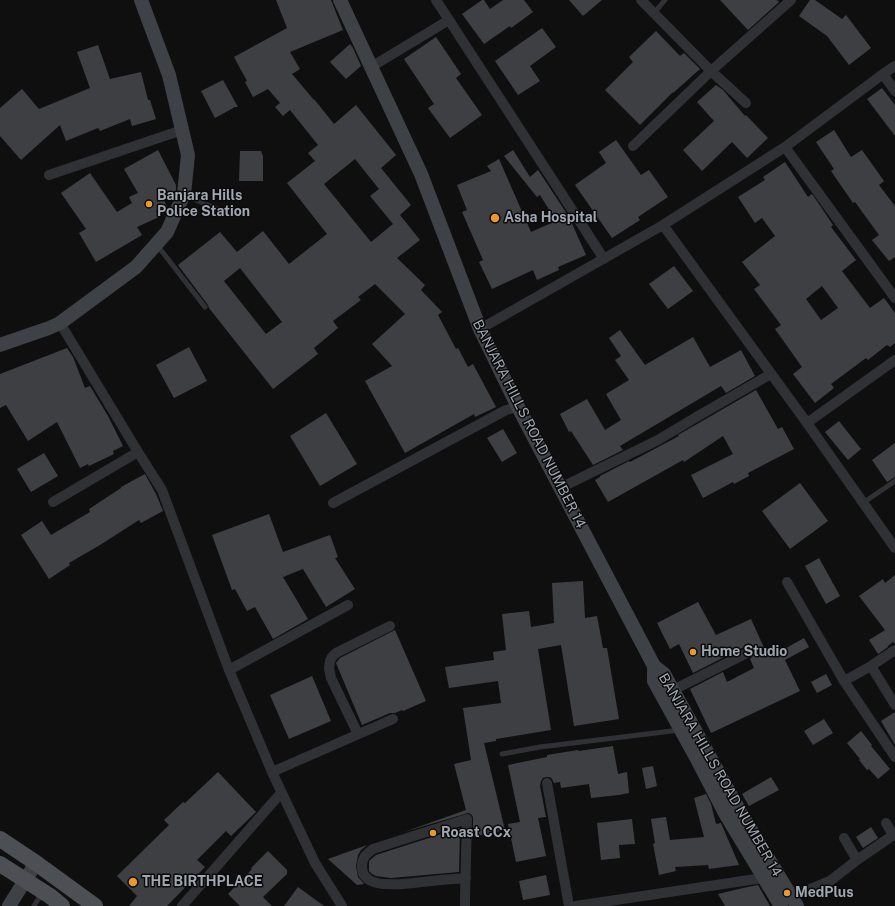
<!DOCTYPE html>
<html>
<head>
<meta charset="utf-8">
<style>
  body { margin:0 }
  canvas { display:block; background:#0f0f10 }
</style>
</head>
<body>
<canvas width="895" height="906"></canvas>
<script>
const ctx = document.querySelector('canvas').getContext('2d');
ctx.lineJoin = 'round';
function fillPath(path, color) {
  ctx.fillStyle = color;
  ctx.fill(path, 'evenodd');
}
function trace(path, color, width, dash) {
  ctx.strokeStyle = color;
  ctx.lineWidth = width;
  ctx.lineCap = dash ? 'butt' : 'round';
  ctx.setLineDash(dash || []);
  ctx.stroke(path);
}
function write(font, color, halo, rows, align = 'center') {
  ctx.font = font + ' "Public Sans",sans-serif';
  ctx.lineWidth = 3;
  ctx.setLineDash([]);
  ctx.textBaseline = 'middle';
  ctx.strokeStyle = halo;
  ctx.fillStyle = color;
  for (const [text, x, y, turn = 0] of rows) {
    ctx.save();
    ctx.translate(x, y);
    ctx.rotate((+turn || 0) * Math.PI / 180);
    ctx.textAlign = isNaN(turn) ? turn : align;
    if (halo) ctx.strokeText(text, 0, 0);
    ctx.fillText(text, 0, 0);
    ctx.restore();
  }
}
const building = new Path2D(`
  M276,0H331L343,30L290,52L300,69L292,74L314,100V99L334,124L356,105L396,155L381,168L411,205L400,215L420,240L397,258L425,285L421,290L442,312L438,315L456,349L458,348L468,367L473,364L496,407L475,417L474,414L405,453L365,381L392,366L372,344L405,314L375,284L358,297L361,300L333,321L338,328L314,348L318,354L273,389L209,308L208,305L178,265L220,232L237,252L263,231L289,264L327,234L287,183L315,161L308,153L318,145L290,110L283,116L275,107L280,103L268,89L253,97L245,82L247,81L234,57L287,28ZM355,159L379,189L370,196L393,224L371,242L324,184ZM240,268L282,322L266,334L224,281Z
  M482,0H484L490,9L503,0H524L533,12L511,28L510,26L484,44L462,14Z
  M569,0H602L583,16Z
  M720,0H777L779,2L748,30Z
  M810,0H815L842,19L846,15L871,48L849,65L827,36L799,16Z
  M542,28L556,47L530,66L540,81L518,95L495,61Z
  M656,31L680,56L684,53L700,69L673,93V92L640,125L605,90L633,62L629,57Z
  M436,37L461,74L456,78L482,115L450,138L428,108L434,104L404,59Z
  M350,44L353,48L361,66L346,79L330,62Z
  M98,45L110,79L141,72L148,100H150L156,119L132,126L130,119L100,131L98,128L66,141L60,125L21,160L0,136V108L22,89L39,109L90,88L77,52Z
  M223,80L238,107H235L215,118L201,91Z
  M716,85L723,90L745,116L746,115L768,138L747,158L732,142L702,171L683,150L714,121L697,102Z
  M882,88L895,105V136L867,99Z
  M834,130L851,157L862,150L884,181L879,185L895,206V257L889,261L872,240L879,235L855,202L853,203L831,171L834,169L816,142Z
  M616,140L641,175L649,170L668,197L638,217L640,220L612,238L575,185L606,163L599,152Z
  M158,150L176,185V192L174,196L164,200L167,207L156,211L159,217L137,227L142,235L96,262L79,233L86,229L61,193L90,173L117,212L132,203L129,197L138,193L124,169Z
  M513,150L530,177L538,170L569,217L586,255L558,267L559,270L537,280L533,270L492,289L479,262L483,260L462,212L467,210L457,185L491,171L487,166L499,159L531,232L556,221L540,195L537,197L504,156Z
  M240,151H261L263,156V181H239Z
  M785,162L808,197L812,194L821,207L833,225L831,227L856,260L842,271L870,308L884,298L895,313V343L890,347L887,345L868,360L866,358L831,384L834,388L815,403L793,374L802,367L775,329L781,325L754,289L760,285L742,262L775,236L762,218L755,223L738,197L765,180L763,177ZM822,286L838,308L821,320L806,299Z
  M674,266L693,291L668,309L649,284Z
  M620,330L645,365L693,337L710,367L741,350L755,376L726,393L721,386L620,446L623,450L593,465L571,431L569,432L560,414L587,399L605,430L621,420L606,394L629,380L615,360L621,356L609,338Z
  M189,347L207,381L174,398L156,365Z
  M67,348L73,357L85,388L90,386L108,416L123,446L113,451L114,454L89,466L88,464L80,468L57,422L28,441L6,405L0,408V374Z
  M756,390L778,429L782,427L794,449L748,473L749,476L734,484L733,482L703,498L691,475L733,454L723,436L684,462L683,460L608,502L595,480L600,477V476L629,461L630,462L679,436L678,435Z
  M326,413L357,464L320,486L290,436Z
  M839,421L861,449L848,460L825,432Z
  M503,429L517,453L502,462L487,438Z
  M895,443V477L887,482L872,460Z
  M44,453L58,476L31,492L17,469Z
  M145,474L156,494L163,511L141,523L139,520L100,545L69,563L70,565L49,579L21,535L42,521L51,535L90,512L89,509L121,488V487Z
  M800,483L828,521L790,549L762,511Z
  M269,514L283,552L330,535L338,557L335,558L355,589L326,607L303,569L283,577L308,619L273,639L255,607L247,611L235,589L232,590L212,535Z
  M819,558L840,596L826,604L805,566Z
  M895,575V644L893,642L888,646V647L878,654L869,640L885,630L859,596L883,579L885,583Z
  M583,581L585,618L597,616L603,648H607L619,719L574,726L561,645L538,649L551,730L496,739V741L484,743L505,830L473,837V817L471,814L468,813L404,832L466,810L454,764L471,760L463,708L501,703L498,681L449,688L445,667L494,660L493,652L506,650L502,614L529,611L531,627L554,623L552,583Z
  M698,602L716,635L751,619L766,652L778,646L781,651L804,638L809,647L785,660L800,691L711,733L690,689L723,672L727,682L754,668L750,659L753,656V650L750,647H744L693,673L679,644L670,649L657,623Z
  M395,630L426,701L403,711L402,710L395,713H390L362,725L336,663L340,658Z
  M826,674L832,685L817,693L811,682Z
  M312,676L331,721L289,739L270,695Z
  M895,712V745L881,721Z
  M824,719L833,733L813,745L804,731Z
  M861,731L872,745L871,746L890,769L878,779L869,769L867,770L859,760L860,759L847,743Z
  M613,746L618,774L627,772L629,793L619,795L591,798L589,784L561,788L560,782L554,783L552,779L550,777H546L543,778L541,781L540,786L546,817L538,818L546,856L516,862L508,824L520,822L508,765L547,757V755L578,750L579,751Z
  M653,766L657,786L646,789L642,768Z
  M218,772L256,812L231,836L226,831L197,860L205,867L167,906H129L137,896L117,876L169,825L164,820L183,802L185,803Z
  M771,777L779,790L749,806L742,794Z
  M706,794L711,804L716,824L721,823L739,865L709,869L708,865L675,867L676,871L659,875L653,844L655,843L651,819L666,817L670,840L704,837L694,798Z
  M632,819L635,844L619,845L620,858L601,860L597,823Z
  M871,827L878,838L863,848L856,837Z
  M460,828L459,872L391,878L376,876L372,874L369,871V861L376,855Z
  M367,845L361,850L358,855L356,866L358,877L364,884L357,885L328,859Z
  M268,851L287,870V874L263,897L272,906H240L228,894L252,869L251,868Z
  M546,875L550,895L523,900L519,881Z
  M758,885L770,906H725L718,894L743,888Z
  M298,887L324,906H284Z`);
const lane = new Path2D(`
  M654,13L665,0
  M184,195L227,213
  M157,245L205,307
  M863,503L895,481
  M502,754L540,747L680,730
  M34,906L42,893`);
const street = new Path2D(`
  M436,0L604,259
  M641,0L711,71L746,103
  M371,67L449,20
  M883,74L895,91
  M633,146L711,71L791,0
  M785,147L895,298
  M49,175L182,130
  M663,225L807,423L895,548
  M60,323L138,452L162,490L229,670L272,772L315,863L342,906
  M480,329L663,225L785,147L883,74L895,66
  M807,423L895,360
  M560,488L658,440L698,416L771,374
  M53,502L138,452
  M333,503L506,410L518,407
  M787,582L844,681L895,757
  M871,666L895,705
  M229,670L348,605
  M844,681L871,666L895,650
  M673,690L747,653
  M358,734L331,678L329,668L330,661L332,657L336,653L390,626
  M272,772L393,719
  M547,783L569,906
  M886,823L893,835
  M844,838L857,860
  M791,897L830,881L857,860L895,834
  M182,906L281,793
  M465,906V897L467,819L373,849C366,854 362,858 362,866C361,890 399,884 413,883C423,882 432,881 441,880C449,879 457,879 466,878
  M576,906L763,878`);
const secondary = new Path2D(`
  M340,0L421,174L480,329L518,407L654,666L664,674L739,810L797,906
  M0,345L49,328L60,323L136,267L167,232L184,194L188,155L169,75L141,0
  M654,666V681L698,761L726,815L781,906
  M9,906L36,863`);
const primary = new Path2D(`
  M0,839L36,863L95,906
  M0,864L50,896L62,906`);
const markers = [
  [149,204,4,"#e9992e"],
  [495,218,5,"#e9992e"],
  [693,652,4,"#e9992e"],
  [433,833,4,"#e9992e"],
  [133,882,5,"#e9992e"],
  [787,893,4,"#e9992e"]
];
const poiNames = [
  ["Banjara Hills",157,196],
  ["Police Station",157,212],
  ["Asha Hospital",504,218],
  ["Home Studio",701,652],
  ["Roast CCx",441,833],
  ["THE BIRTHPLACE",142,882],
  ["MedPlus",795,893]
];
const streetNames = [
  ["BANJARA HILLS ROAD NUMBER 14",529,424,63],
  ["BANJARA HILLS ROAD NUMBER 14",720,775,60]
];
fillPath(building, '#3e3f43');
trace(lane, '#303135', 5);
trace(street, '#303135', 10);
trace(secondary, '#3e4145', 14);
trace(primary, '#4c4f54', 16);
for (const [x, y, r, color] of markers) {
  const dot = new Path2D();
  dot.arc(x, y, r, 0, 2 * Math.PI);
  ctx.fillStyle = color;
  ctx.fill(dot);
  trace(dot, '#0a0a0b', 1.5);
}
write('bold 14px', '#a1a7b1', '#0a0a0b', poiNames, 'left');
write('14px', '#a1a7b1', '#0a0a0b', streetNames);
</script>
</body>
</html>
